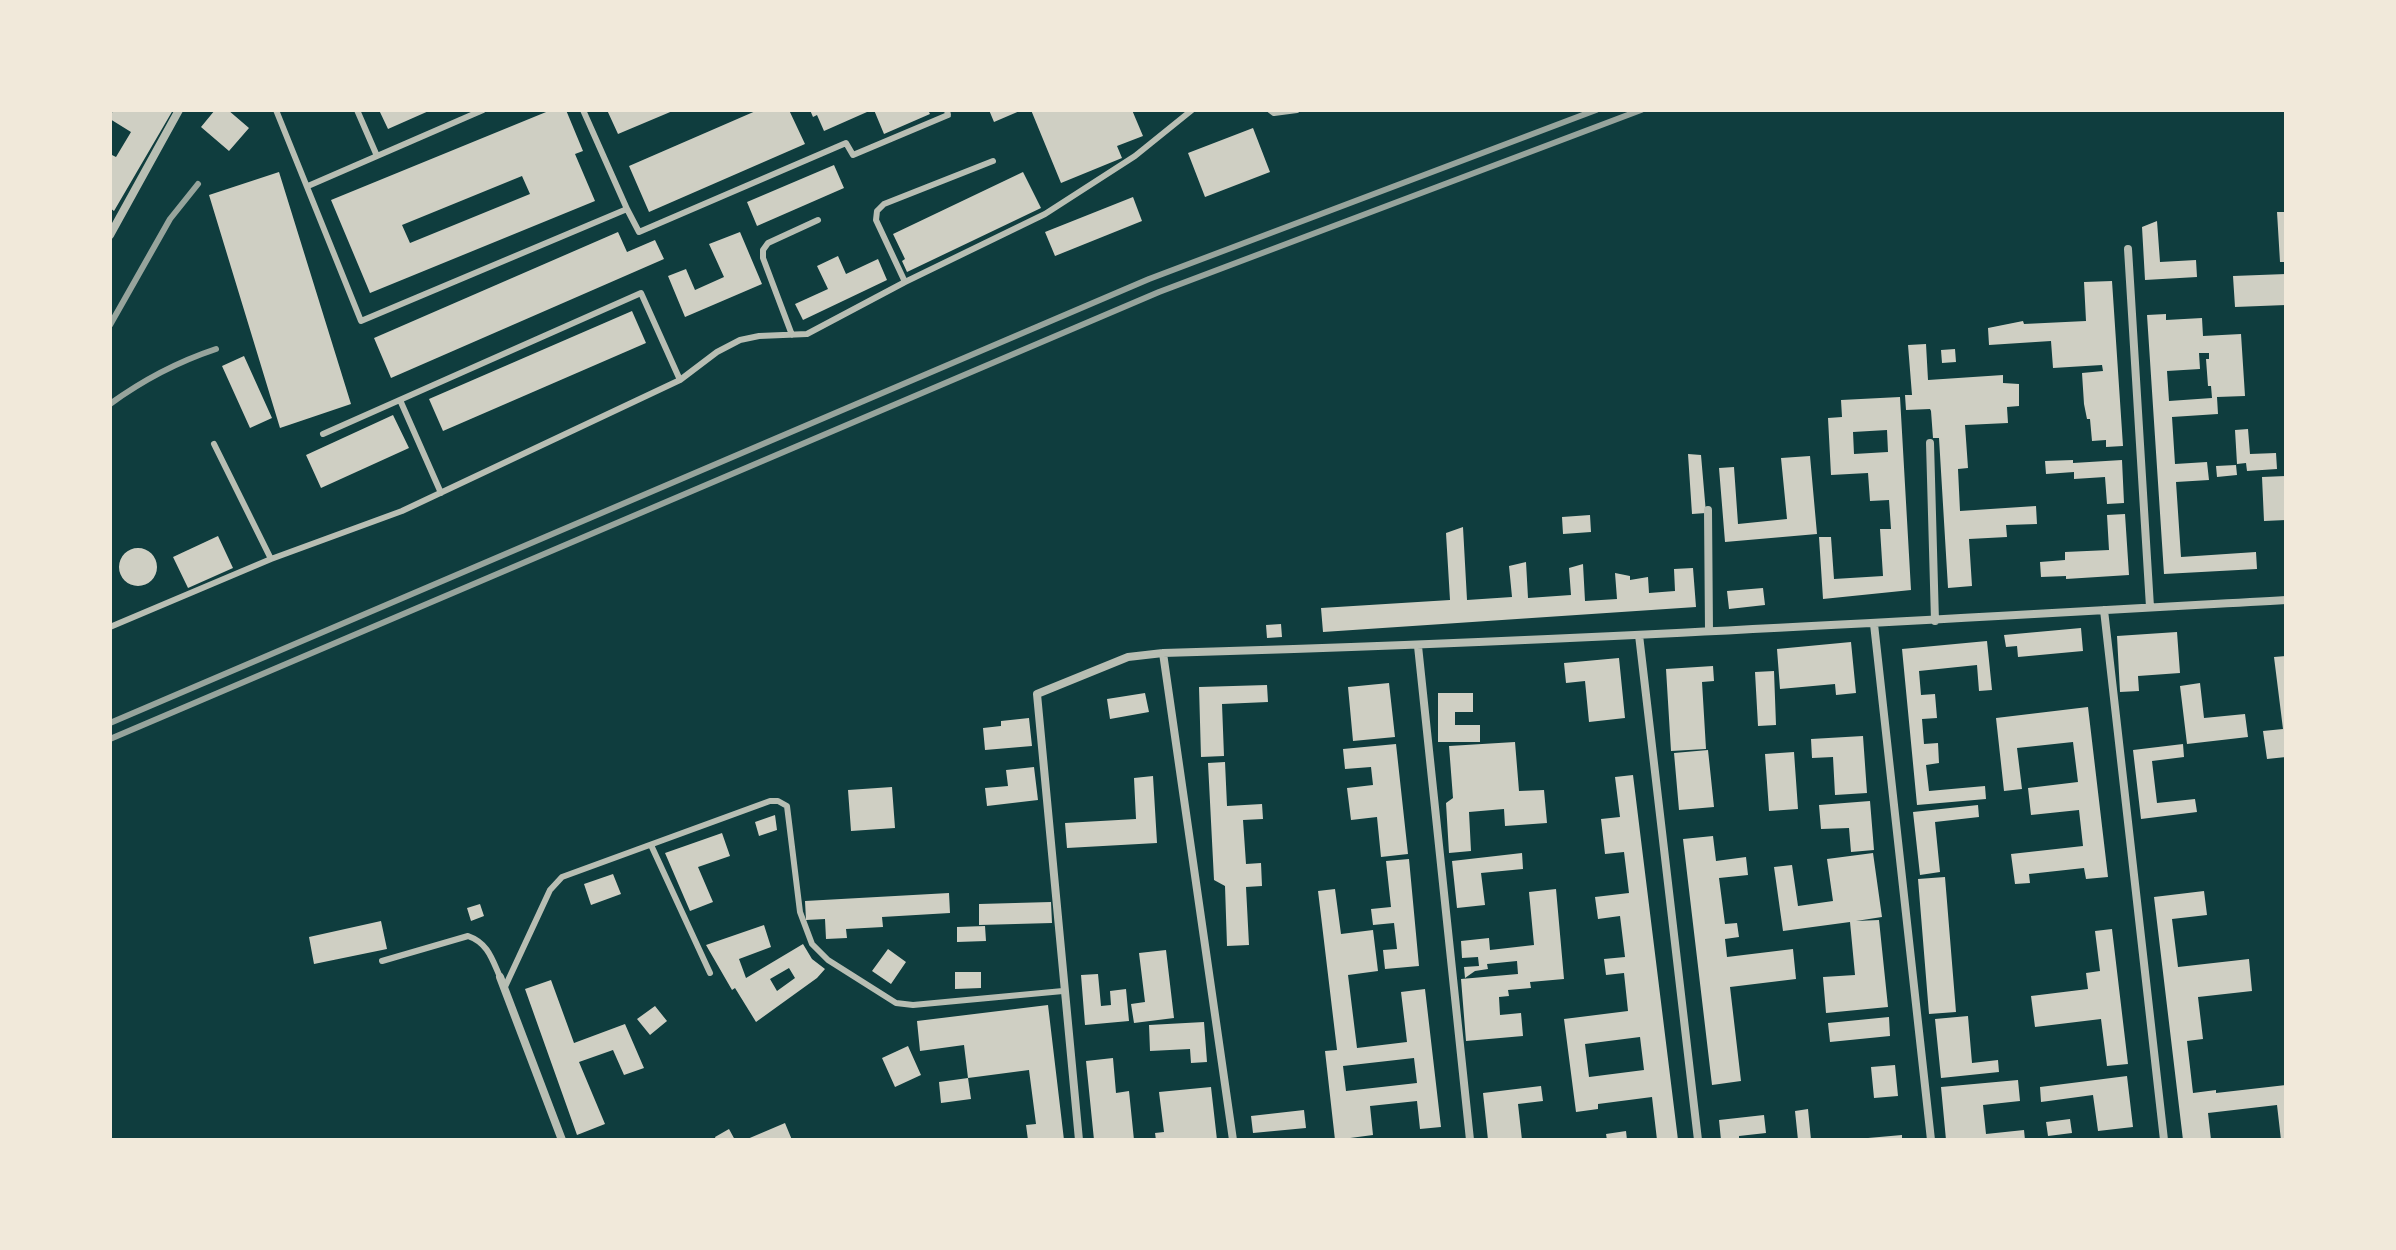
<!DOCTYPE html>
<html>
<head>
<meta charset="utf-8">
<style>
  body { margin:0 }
  #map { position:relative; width:2396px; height:1250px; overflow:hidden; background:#0f3d3e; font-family:Arial,sans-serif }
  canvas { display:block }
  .frame { position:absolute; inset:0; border:112px solid #f1e9da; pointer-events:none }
</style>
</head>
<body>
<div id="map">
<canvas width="2396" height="1250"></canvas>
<div class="frame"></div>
</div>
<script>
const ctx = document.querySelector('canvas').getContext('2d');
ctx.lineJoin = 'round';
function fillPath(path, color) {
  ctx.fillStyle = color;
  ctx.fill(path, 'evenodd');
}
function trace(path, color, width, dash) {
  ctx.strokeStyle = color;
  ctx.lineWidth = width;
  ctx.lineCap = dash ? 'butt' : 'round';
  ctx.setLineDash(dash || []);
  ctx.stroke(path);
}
const building = new Path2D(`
  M113,110H173L114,211L110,208V154L116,157L131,132L110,119Z
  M215,110H228L249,128L229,151L201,127Z
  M379,110H431L388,129Z
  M551,110H566L583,151L575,154L595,201L370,293L331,200ZM522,176L530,194L410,243L402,225Z
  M607,110H675L618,134Z
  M758,110H789L805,144L649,212L629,166Z
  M810,110H866L867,112L824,131L817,115L813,117Z
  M874,110H928L930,114L884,134Z
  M989,110H1022L994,122Z
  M1031,110H1132L1143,136L1117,146L1122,158L1061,183Z
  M1253,128L1270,172L1205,197L1188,153Z
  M834,165L844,188L757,226L747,202Z
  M279,172L351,404L280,428L209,195Z
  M1023,172L1041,208L907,272L902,261L905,259L893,234Z
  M1133,197L1142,221L1055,256L1045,232Z
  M2277,212H2286V262H2280Z
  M2157,221L2160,262L2196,260L2197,277L2145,280L2142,227Z
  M618,232L627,252L655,240L664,259L391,378L374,338Z
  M740,232L762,284L685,317L668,276L686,269L695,290L724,277L709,244Z
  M838,256L846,274L878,259L887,280L803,320L795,304L828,289L817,266Z
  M2286,274V305L2235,307L2233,276Z
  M2112,281L2123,446L2106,447V440L2092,441L2090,419H2087L2084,404L2082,373L2103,371L2102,365L2053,368L2051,341L1989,345L1988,328L2023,321L2024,324L2086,321L2084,282Z
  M632,311L646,343L443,431L429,399Z
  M2166,314V320L2202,318L2203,336L2241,334L2245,396L2217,397L2218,414L2172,417L2175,464L2207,462L2209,480L2176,482L2181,557L2256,552L2257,569L2164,574L2147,315ZM2199,353H2209V359H2206L2208,386H2211L2212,398L2169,401L2167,371L2200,369Z
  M1926,344L1928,380L2003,375V383L2019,384V406L2007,407L2008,423L1965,425L1968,468L1958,469L1960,511L2036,506L2037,524L2006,525L2007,537L1969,539L1972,586L1948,588L1939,438H1933L1931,411L1930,409L1906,410L1905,395H1912L1908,345Z
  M1955,349L1956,362L1942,363L1941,350Z
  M244,356L272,418L250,428L222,366Z
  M1900,397L1911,590L1823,599L1819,537H1831L1834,579L1883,576L1880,529H1891L1889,500L1870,501L1868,473L1831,475L1828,418L1842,417L1841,400ZM1887,430L1888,452L1854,454L1853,432Z
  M393,415L409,448L321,488L306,455Z
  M2248,429L2250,454L2276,453L2277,469L2247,471L2246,463L2237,464L2235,430Z
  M1688,454L1701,455L1706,513L1692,514Z
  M1810,456L1817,534L1725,542L1719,468L1734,467L1738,524L1787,519L1781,458Z
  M2073,460V463L2122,460L2124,503L2107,504L2105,477L2074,479V472L2046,474L2045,461Z
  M2236,465L2237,475L2217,477L2216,466Z
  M2286,476V520L2264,521L2262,477Z
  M2125,514L2129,575L2066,579V576L2041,577L2040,562L2065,560V552L2109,550L2107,515Z
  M1590,515L1591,532L1563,534L1562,517Z
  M1463,527L1467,600L1512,597L1509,566L1526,562L1528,598L1571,595L1569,568L1583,564L1585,601L1617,599L1615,573L1630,576V580L1648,577L1649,593L1675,591L1674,569L1693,568L1696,607L1323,632L1321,608L1450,600L1446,533Z
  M218,536L233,568L188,588L173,557Z
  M119 567a19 19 0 1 1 38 0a19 19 0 1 1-38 0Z
  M1763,588L1765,605L1729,609L1727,591Z
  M1281,624L1282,637L1267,638L1266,625Z
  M2081,628L2083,651L2018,657L2017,646L2006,647L2004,635Z
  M2177,632L2180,673L2138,676L2139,691L2120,692L2117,636Z
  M1987,641L1992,690L1979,691L1977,665L1919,671L1921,695L1935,694L1937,718L1922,719L1924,744L1938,743L1939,763L1926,765L1929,791L1985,786L1986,799L1917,805L1902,649Z
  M1851,642L1856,693L1836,695L1835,684L1780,689L1777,649Z
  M2286,656V757L2267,759L2263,731L2283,729L2274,657Z
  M1619,658L1625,718L1589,722L1585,681L1566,683L1564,663Z
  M1713,666L1714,681L1702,682L1706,749L1671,751L1666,669Z
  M1774,671L1776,725L1758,726L1755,672Z
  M1389,683L1395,737L1353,741L1348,687Z
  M2200,683L2204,718L2245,714L2248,737L2187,744L2180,686Z
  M1267,685L1268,702L1222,704L1224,756L1201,757L1199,687Z
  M1145,693L1149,712L1110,719L1107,699Z
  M1438,693H1473V712H1455V725H1480V742H1438Z
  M2088,707L2108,877L2086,879L2084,868L2029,874L2030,883L2015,884L2011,854L2083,846L2079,810L2031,815L2028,788L2078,782L2073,742L2017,748L2022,789L2004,791L1996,718Z
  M1029,718L1032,746L985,750L983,728L1001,726V721Z
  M1863,736L1867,793L1835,795L1833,757L1812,758L1811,739Z
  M1515,742L1519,791L1544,790L1547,823L1505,826L1504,809L1469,812L1471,851L1449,853L1446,803L1453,798L1449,746Z
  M1396,744L1408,854L1381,857L1377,817L1351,820L1347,788L1373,785L1371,767L1345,769L1343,749Z
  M2183,744L2184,757L2152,761L2157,803L2195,799L2197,812L2141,819L2133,750Z
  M1708,750L1714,807L1679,810L1674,753Z
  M1794,752L1798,809L1769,811L1765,754Z
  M1225,762L1227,806L1262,804L1263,819L1243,820L1246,864L1261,863L1262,886L1246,887L1249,945L1227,946L1225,886L1214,880L1208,763Z
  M1034,767L1038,800L987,806L985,788L1008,786L1006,770Z
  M1633,775L1640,832L1678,1140H1657L1652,1097L1598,1104V1109L1576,1112L1564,1019L1628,1011L1624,973L1606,975L1604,959L1625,957L1620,916L1598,919L1595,897L1629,893L1624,852L1605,854L1601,819L1620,817L1615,777ZM1640,1037L1644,1070L1589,1077L1585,1044Z
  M1153,776L1157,843L1067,848L1065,823L1136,819L1134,778Z
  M892,787L895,828L851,831L848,790Z
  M1870,801L1874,850L1851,852L1849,828L1821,829L1819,805Z
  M1978,805L1979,817L1935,822L1940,872L1920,875L1913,812Z
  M775,815L777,830L759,836L755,822Z
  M722,833L730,856L698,867L713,902L690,911L665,853Z
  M1713,836L1716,861L1746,857L1748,875L1719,878L1725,924L1737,923L1739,937L1725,939L1727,957L1793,949L1796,979L1730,987L1741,1081L1712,1085L1683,839Z
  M1522,853L1523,869L1481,873L1485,905L1457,908L1452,861Z
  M1873,853L1882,917L1856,921L1879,920L1888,1007L1826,1013L1823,977L1855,975L1850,922L1783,931L1774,867L1792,865L1798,906L1833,901L1827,859Z
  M1409,859L1419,966L1385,969L1383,950L1397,949L1394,923L1373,925L1371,909L1391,907L1386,861Z
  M613,874L621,894L591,905L584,884Z
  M1945,877L1956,1012L1929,1014L1918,879Z
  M1335,889L1341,934L1373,930L1378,971L1348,975L1357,1048L1407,1042L1401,992L1425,989L1441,1127L1420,1129L1417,1101L1370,1106L1373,1135L1335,1140L1325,1051L1337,1050L1318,891ZM1414,1058L1417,1083L1346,1091L1343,1066Z
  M1556,889L1564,979L1530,982L1531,988L1508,990L1509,996L1499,997L1500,1015L1521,1013L1523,1036L1466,1041L1461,979L1518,974L1517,961L1487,964L1488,969L1475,971L1465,978L1464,967L1479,966L1478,957L1462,958L1461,941L1489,938L1490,950L1534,945L1529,892Z
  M2204,891L2207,915L2172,919L2178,967L2249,959L2252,991L2198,997L2203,1039L2187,1041L2193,1093L2216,1090V1093L2286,1085V1140H2281L2277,1105L2208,1113L2211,1140H2183L2154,897Z
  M949,893L950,913L882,917L883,927L846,929L847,938L826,939L825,919L806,920L805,901Z
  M1051,902L1052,923L979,925V904Z
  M480,904L484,916L471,921L467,908Z
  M381,921L387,949L314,964L309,937Z
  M764,925L771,947L739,959L746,978L803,944L812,959L825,969L817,978L756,1022L735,988L732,990L706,945ZM789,968L795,978L777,991L770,979Z
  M985,926L986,941L957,942V927Z
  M2112,929L2128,1064L2107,1066L2101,1019L2035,1027L2031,996L2088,989L2086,973L2100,971L2095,931Z
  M888,949L906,962L891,984L872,971Z
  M1166,950L1174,1018L1134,1023L1131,1004L1145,1002L1139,953Z
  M955,972H981V988L955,989Z
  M1098,974L1101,1006L1111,1005L1110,991L1126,989L1129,1021L1085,1025L1081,975Z
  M551,980L574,1043L625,1024L644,1068L624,1075L613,1050L579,1062L605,1124L577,1135L525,989Z
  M1048,1005L1064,1140H1028L1026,1125L1036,1124L1029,1070L968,1078L964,1045L920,1051L917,1021Z
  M655,1006L667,1021L650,1035L637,1019Z
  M1968,1016L1972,1063L1998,1060L1999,1072L1941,1078L1935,1019Z
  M1889,1017L1890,1036L1830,1042L1828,1023Z
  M1204,1022L1207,1062L1191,1063L1190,1049L1150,1051L1149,1025Z
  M908,1046L921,1075L895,1087L882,1058Z
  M1113,1058L1116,1093L1129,1091L1134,1140H1094L1086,1061Z
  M1895,1065L1898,1096L1874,1098L1871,1067Z
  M2127,1076L2133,1127L2098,1131L2093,1095L2041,1102L2040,1087Z
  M968,1078L971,1099L941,1103L939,1082Z
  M2018,1080L2020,1101L1983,1105L1986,1134L2024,1130L2025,1140H1946L1941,1087Z
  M1541,1086L1543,1101L1518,1104L1522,1140H1488L1483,1093Z
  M1211,1087L1217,1140H1156L1155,1133L1164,1132L1159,1092Z
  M1808,1109L1811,1140H1798L1795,1111Z
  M1304,1110L1306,1128L1253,1133L1251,1116Z
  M1764,1115L1766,1133L1739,1136V1140H1721L1719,1120Z
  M2070,1119L2072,1133L2048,1136L2046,1122Z
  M785,1123L792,1140H745Z
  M729,1129L735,1140H716L715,1137Z
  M1626,1131L1627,1140H1607L1606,1134Z
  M1902,1135V1140H1868V1138Z`);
const service = new Path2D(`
  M276,110L361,321L627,209L639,232L846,143L853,155L948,115L947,110
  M357,110L377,156
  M583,110L627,209
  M1270,110L1274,113L1297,110
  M308,186L483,110
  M905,282L876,220L877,211L884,204L993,161
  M792,335L763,258V250L768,243L818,220
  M400,400L441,493
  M323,434L641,293L680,380
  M214,444L271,559
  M110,627L271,559L402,511L680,380L717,352L740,340L759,336L807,334L905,282L1045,214L1135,156L1192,110
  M651,845L710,973
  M382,961L468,936C488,943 492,959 500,977
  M504,989L550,890L562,877L770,801H778L787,806L800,912L812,944L828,960L896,1003L913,1005L1063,991`);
const minor = new Path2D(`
  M110,235L179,110
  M2128,249L2150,607
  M1930,443L1935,621
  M1708,510L1709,631
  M2104,610L2164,1140
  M1874,624L1931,1140
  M1639,635L1698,1140
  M1418,646L1470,1140
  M1163,653L1233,1140
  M500,977L562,1140
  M1079,1140L1037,694L1128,657L1163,653C1538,643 1912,621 2286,600`);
const rail = new Path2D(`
  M110,325L170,219L198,184
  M110,404C143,380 177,362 216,349
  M110,723L1149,279L1596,110
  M110,739L1159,292L1641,110`);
fillPath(building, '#cfcfc3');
trace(service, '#b8beb3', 6);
trace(minor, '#b8beb3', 8);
trace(rail, '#97a49c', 6);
</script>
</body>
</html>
